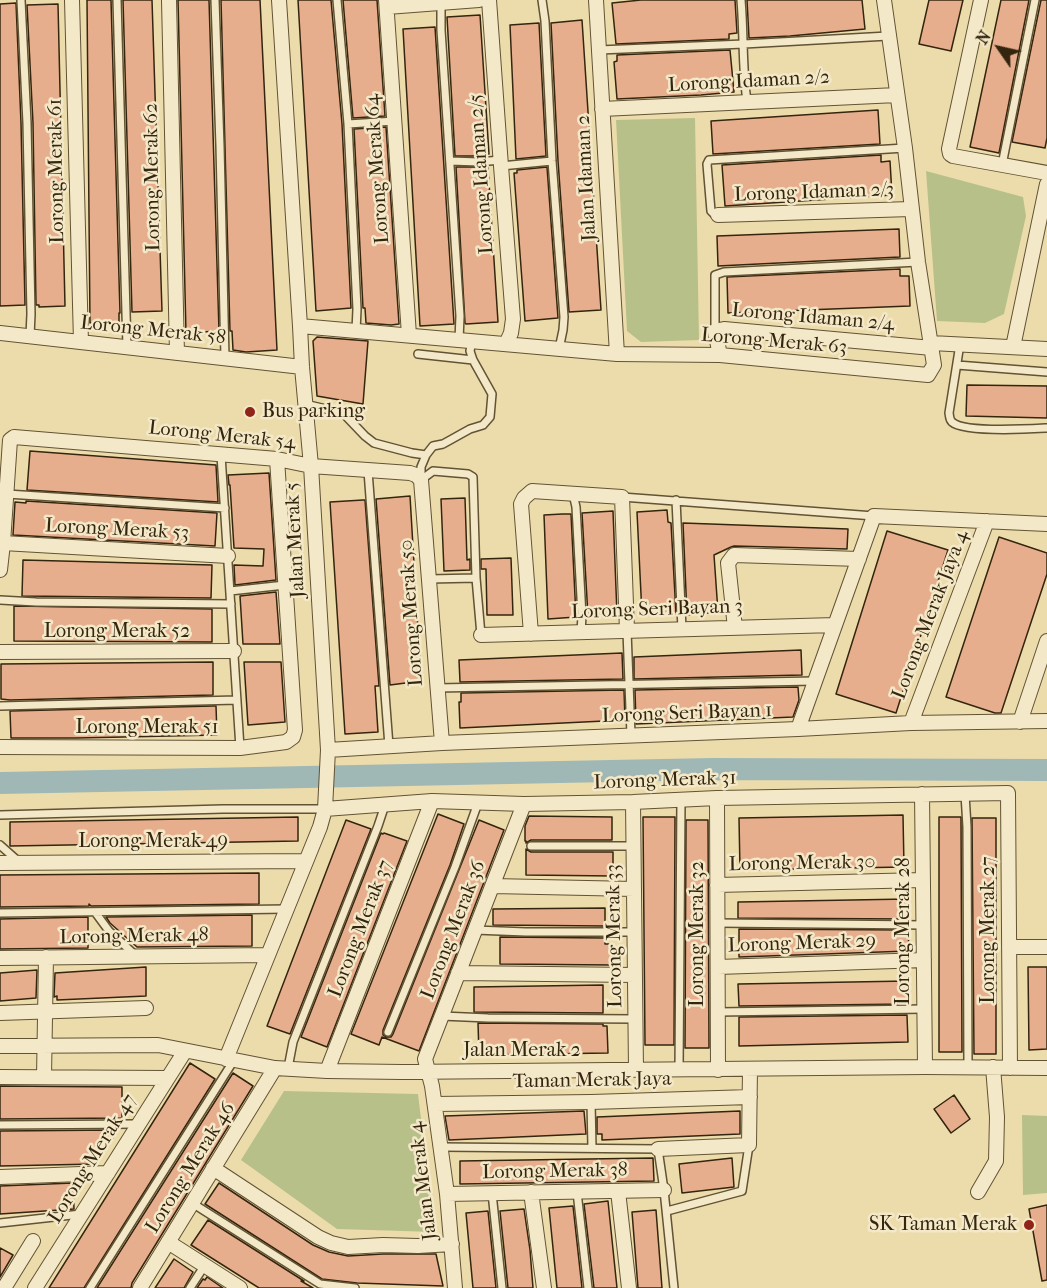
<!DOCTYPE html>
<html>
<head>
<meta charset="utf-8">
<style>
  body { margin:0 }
  #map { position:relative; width:1047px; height:1288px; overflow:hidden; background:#eddcab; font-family:"IM FELL French Canon",serif }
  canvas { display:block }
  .north { position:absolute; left:969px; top:18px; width:60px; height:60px; -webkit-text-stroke:4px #f3e8c8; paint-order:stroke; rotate:304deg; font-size:16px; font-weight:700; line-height:24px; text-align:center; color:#34250e }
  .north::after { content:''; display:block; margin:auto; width:21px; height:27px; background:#34250e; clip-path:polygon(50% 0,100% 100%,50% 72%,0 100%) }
</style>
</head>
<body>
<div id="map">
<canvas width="1047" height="1288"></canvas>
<div class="north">N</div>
</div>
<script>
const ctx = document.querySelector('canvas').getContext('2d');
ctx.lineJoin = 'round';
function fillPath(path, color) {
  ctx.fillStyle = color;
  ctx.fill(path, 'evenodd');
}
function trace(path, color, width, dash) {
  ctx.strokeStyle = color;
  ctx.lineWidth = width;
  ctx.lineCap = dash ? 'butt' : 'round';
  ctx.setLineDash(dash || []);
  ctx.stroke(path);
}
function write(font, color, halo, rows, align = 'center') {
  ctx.font = font + ' "IM FELL French Canon",serif';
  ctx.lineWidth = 5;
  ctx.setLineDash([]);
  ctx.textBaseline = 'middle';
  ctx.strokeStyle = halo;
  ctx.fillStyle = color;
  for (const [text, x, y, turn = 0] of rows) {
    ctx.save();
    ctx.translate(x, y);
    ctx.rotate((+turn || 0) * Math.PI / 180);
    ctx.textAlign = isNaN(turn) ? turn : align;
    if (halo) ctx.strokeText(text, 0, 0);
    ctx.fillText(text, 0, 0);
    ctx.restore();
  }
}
const green = new Path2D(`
  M695,118L699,340L641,342L627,331L616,120Z
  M926,171L1023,197L1026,216L1004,314L985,323L937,321Z
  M284,1091L418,1094L435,1232L337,1229L241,1160Z
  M1022,1115L1047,1116V1193L1023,1195Z`);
const river = new Path2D(`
  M0,783L713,769L1047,770`);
const building = new Path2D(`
  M87,0H111L120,313H119V323H90Z
  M123,0H152L162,311L132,312Z
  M178,0H209L219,331L186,333Z
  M221,0H260L277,350L246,352L233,350L232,331H230Z
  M298,0H331L342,124L351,308L316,311Z
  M343,0H377L385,116L353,118Z
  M641,0H735L737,33L729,34V39L616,44L612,3Z
  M747,0H862L865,29L790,36L749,38Z
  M929,0H963L951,51L919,44Z
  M1001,0H1029L999,153L970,147Z
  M1041,0H1047V138L1045,148L1012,142Z
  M16,3L21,123L25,305L0,306V4Z
  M58,4L65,306L39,307V305H36L33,123L27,5Z
  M480,15L489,154L479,156H455L447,17Z
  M582,20L601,310L569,312L558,161L551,23Z
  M539,23L546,156L516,159L510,25Z
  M435,27L454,324L420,326L403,29Z
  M730,50L734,92L701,95L617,99L614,62L617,61V55Z
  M878,110L880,144L713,154L711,121Z
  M386,127L399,324L391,325L366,323L365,308H363L354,129Z
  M881,155V162L890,161L892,195L725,206L722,165Z
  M456,167H488L498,322L466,324L465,323Z
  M547,167L558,318L525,321L514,173H517V170Z
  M899,229L900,257L718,266L717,236Z
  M900,269V276H909L910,306L728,313L727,277Z
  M317,337L368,341L363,404L317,396L313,341Z
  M967,385L1047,386V418L966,416Z
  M30,451L216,465L218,502L27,490Z
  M269,473L276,580L235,585L234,565L263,566L264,549L234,548L230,485H229L228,475Z
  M410,496L421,681L390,685L376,499Z
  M465,498L467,560L470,559V570L444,571L441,499Z
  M363,500H365L379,686H375L378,732L345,734L330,502Z
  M26,501L217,513L215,546L13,535L15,502L26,503Z
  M667,510L668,522L671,523L676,614L642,615L637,512Z
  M613,511L617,615L588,616L582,513Z
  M562,514H571L576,617L548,619L544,515Z
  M683,523L848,529L847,549L734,546L731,547L714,555L718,612L687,615Z
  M887,531L948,550L896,713L836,694Z
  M999,537L1047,553V574L1001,713H995L946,697Z
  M511,558L513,615H487L486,569H481V559Z
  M23,560L212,565L211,598L22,596Z
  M276,592L280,644H243L240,596Z
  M14,606L212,609V642L14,641Z
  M801,650L802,675L634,679V657Z
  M622,653L623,679L460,682L459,660Z
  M213,662V695L10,700L1,699V664Z
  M244,662H281L285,722L248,725Z
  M798,687L799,700L793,717L636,724L635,690Z
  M624,690L625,720L460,728L459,702H461V693Z
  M213,706H216L217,735L77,738H11L10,711Z
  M438,814L464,824L450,865L383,1030V1035L386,1037H391L393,1034L479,820L504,830L419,1051L382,1037L379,1045L351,1034Z
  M903,815L904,867L740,870L739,818Z
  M529,816L612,817V840H531L526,843V841H525V826Z
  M298,817V841L10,846V822Z
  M643,817H675L674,1045H645Z
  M939,817H961L962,1052H939Z
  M972,818H996V1054H974Z
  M346,820L371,829L290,1034L267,1026Z
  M686,820H708L709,1048H685Z
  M381,833L383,834L384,833L407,841L327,1047L301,1037Z
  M526,849L531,852H613V876L526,875Z
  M259,873V904L91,906L89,904V906L0,907V875Z
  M908,899V919L738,918V902Z
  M605,908V926L493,925V909Z
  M252,915V946L137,947L110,923L106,917Z
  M88,917V948L0,949V919Z
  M739,929L908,930L909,951L739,957Z
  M500,937L605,938V944H612V965L500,964Z
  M146,967V996L57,1000V996L54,997L55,973Z
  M1028,967H1047V1049L1029,1050Z
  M37,970L36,998L0,1001V973Z
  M908,981V1004L739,1006L738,984Z
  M603,985V1013L474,1012V987Z
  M907,1015L908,1042L739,1046V1017Z
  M478,1023L603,1024V1026H607L608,1053L479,1055Z
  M190,1063L215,1079L84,1288H49Z
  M233,1073L253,1086L132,1283L131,1288H97Z
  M0,1086L122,1087V1118L0,1119Z
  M954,1095L970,1119L951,1133L934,1109Z
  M584,1111L586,1134L449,1140L445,1116Z
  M740,1111V1134L602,1140V1134H597V1117Z
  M118,1130L96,1164L0,1166V1131Z
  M653,1158L654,1181L460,1184V1161Z
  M732,1158L734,1187L682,1193L679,1164Z
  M73,1183L74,1209L0,1214V1186Z
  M219,1183L313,1245L329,1252L348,1256L383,1254H436L443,1286L357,1283L322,1279L205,1204Z
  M608,1201L617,1288H594L584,1204Z
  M1047,1205V1280L1042,1281L1029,1209Z
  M573,1206L582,1288H557L549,1208Z
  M524,1209L530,1250L533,1288H508L500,1211Z
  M656,1210L662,1288H638L632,1212Z
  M488,1211L496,1288H473L466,1213Z
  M208,1220L304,1281H301L313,1288H259L191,1245Z
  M0,1248L13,1255L0,1277Z
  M174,1259L193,1272L184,1288H155Z
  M207,1277L223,1288H197L203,1279L205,1280Z`);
const lane = new Path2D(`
  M21,0L27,123L31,314L30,336
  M117,0L127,347
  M215,0L220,146L225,358
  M337,0L348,124L357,309L356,331
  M542,0L545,21L552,161L564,317L563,330L559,349
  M741,0C744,34 742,68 747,101
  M441,3V30L460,316L459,340
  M599,50L744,44L888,36
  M348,124L395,121
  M450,161L479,162L500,160
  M1002,165L1035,0
  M501,166L552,161
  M718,215H715L711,211L707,164L709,160L905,148
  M715,331V275L724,272L918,262
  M960,344L949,413C950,417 949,419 952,422C964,433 1029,429 1047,428
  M418,354L473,360
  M957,365L1047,372
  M305,404L343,413L365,436L374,443L412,453L426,455
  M221,455L240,748
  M368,471L389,746
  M421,480L433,471L468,474L473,477L476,578L481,635
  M421,480V467L426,455L433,446L443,444L470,429L483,425L490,417L492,394L473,360L470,351L472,341
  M7,494L225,508
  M573,494L576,507L582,616L581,632
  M622,497L874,516
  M676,500L682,629
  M429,579L476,578
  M230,591L285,585
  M0,600L36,602L231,604
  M627,631L631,735
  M437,688L815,681
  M0,706L237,700
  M965,794L967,827L968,1067
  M0,815L223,809H325
  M0,845L18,861
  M531,846H633
  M95,912L109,931L135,955
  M0,913L287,909
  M717,923L924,925
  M475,930L526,932H634
  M718,1012L924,1009
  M442,1016L488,1018L635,1019
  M388,1032L455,867L478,803
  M288,1068L293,1042L378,826L385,805
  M679,1070L681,800
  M591,1102L592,1148
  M0,1125L138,1124
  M441,1147L658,1149L664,1190L674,1288
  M577,1192L588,1288
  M492,1193L502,1288
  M192,1203L320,1284L355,1288
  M667,1211L742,1191L749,1145
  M0,1223L81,1214
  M90,1288L234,1060
  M190,1288L205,1265`);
const street = new Path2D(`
  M72,0L81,342
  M169,0L177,353
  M386,0L409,335
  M489,0L501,166L513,319L511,333L506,344
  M596,0L617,354
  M981,0L949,149L950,154L953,156L1047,173
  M387,7L479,0
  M602,109L897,95
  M718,215L911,209
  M300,326L617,354L720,355L928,375L934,365L918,262L905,148L884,0
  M0,333L302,367
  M931,343L1047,349
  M1013,347L1047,184
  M720,355L715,331L724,329L932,348
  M3,543L228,556
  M0,570L3,543L10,440L14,437L277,459L311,466L410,473L416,475L421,480L442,743
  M735,628L728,563L734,555L859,559
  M531,634L521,504L524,498L532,491L622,497L627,631
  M481,635L835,625
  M0,652L234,651
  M1020,722L1047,641
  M911,723L987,521
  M798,729L874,516L1047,524
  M0,747L240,748L286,742L293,737L295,730L277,459
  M328,750L442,743L798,729L911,723L1047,721
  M922,794L925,1067
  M717,798L718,1070
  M633,802L636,1070
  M325,809L432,801L524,804L633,802L717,798L1008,793L1010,1068
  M0,863L306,861
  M717,885L923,880
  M492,886L634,889
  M1009,947H1047
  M0,958L268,955
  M718,967L924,960
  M458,973L635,975
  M0,1013L146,1008
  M0,1046L158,1045L275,1068L327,1071L402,1072L925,1067L1047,1068
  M226,1059L320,827L325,809L328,750L311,466L302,367L300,326L279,0
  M327,1071L432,801
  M0,1077L167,1078
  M44,1077L46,957
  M435,1104L591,1102L750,1097
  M658,1149L749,1145L750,1069
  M213,1168L318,1237L331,1243L348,1247L383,1245L418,1246L452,1244
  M0,1177L108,1173
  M618,1191L629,1288
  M531,1192L544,1288
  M978,1192L996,1161L997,1117L993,1067
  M447,1194L664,1190
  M168,1242L240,1288
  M4,1288L33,1241
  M35,1288L185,1051
  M140,1288L275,1068
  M455,1288L447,1194L432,1086L425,1059L524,804`);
const markers = [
  [250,412,6,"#8f2418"],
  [1029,1225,6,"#8f2418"]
];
const streetNames = [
  ["Lorong Idaman 2/2",749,82,-3],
  ["Lorong Merak 64",378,169,-94],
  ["Lorong Merak 61",57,171,-91],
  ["Lorong Idaman 2/5",482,174,-94],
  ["Lorong Merak 62",153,177,-91],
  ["Jalan Idaman 2",587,178,-93],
  ["Lorong Idaman 2/3",814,193,-2],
  ["Lorong Idaman 2/4",813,318,5],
  ["Lorong Merak 58",153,331,6],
  ["Lorong Merak 63",774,342,5],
  ["Lorong Merak 54",222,436,6],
  ["Lorong Merak 53",117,530,3],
  ["Jalan Merak 5",296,540,-93],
  ["Lorong Seri Bayan 3",657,610,-2],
  ["Lorong Merak 50",412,613,-94],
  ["Lorong Merak Jaya 4",931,615,-69],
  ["Lorong Merak 52",117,632],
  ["Lorong Seri Bayan 1",687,714,-2],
  ["Lorong Merak 51",147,728],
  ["Lorong Merak 31",665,781,-2],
  ["Lorong Merak 49",153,842],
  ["Lorong Merak 30",802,864,-1],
  ["Lorong Merak 37",361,929,-69],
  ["Lorong Merak 36",454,930,-69],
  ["Lorong Merak 27",989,930,-90],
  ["Lorong Merak 28",904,931,-90],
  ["Lorong Merak 32",698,934,-90],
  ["Lorong Merak 33",615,936,-91],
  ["Lorong Merak 48",134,937,-1],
  ["Lorong Merak 29",802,944,-2],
  ["Jalan Merak 2",522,1051],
  ["Taman Merak Jaya",592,1081,-1],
  ["Lorong Merak 47",93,1159,-58],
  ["Lorong Merak 46",191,1168,-58],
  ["Lorong Merak 38",555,1172,-1],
  ["Jalan Merak 4",424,1181,-97]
];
const poiNames = [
  ["Bus parking",262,412],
  ["SK Taman Merak",1017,1225,"right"]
];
fillPath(green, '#b8c089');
trace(river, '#9fb8b6', 22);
fillPath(building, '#e7ae8e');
trace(building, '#34250e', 1.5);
trace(lane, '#625335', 10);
trace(street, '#625335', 16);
trace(lane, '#f3e8c8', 7);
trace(street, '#f3e8c8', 14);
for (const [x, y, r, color] of markers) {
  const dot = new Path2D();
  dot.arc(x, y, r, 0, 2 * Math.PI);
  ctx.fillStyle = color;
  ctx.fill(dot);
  trace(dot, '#f3e8c8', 2);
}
write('20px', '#34250e', '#f3e8c8', streetNames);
write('20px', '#34250e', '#f3e8c8', poiNames, 'left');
</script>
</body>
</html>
